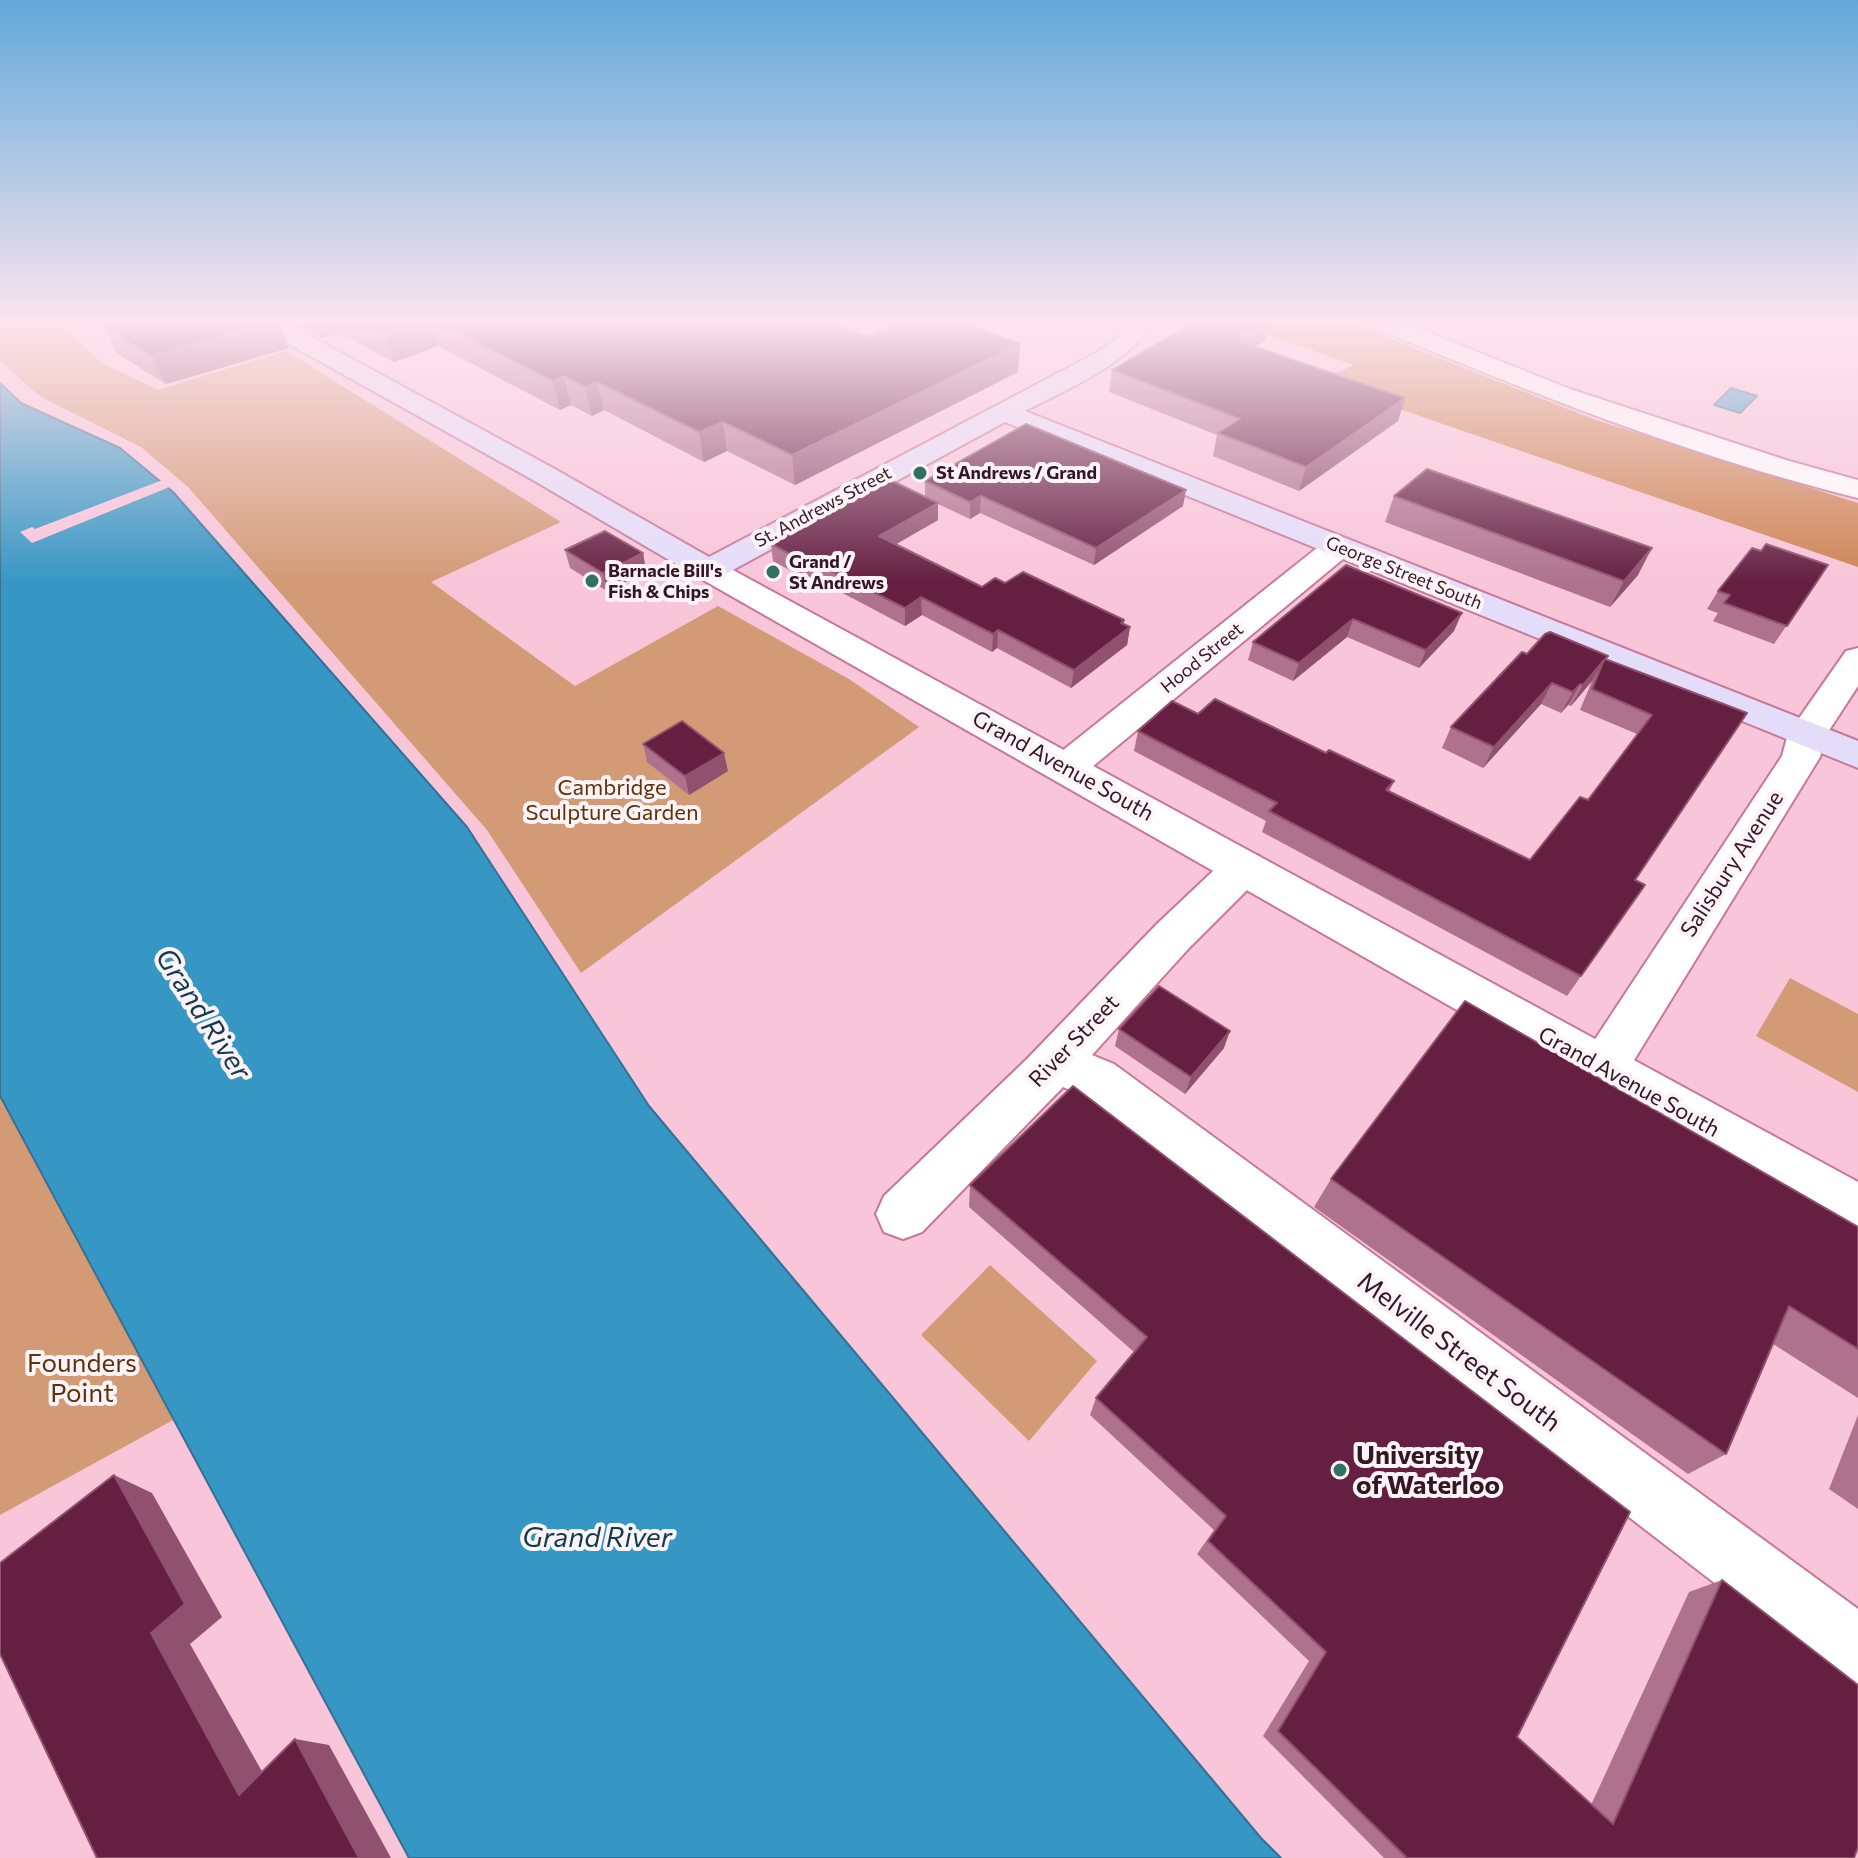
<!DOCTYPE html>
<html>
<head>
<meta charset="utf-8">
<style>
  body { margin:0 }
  canvas { display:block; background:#f8c5d9 }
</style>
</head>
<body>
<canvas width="1858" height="1858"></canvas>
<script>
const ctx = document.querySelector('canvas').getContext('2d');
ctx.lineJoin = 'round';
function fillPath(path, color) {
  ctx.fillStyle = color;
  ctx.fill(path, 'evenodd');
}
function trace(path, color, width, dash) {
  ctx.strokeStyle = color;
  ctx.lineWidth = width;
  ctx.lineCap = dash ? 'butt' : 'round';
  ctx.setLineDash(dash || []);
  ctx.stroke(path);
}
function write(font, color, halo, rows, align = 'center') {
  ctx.font = font + ' Commissioner,sans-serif';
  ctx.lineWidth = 8;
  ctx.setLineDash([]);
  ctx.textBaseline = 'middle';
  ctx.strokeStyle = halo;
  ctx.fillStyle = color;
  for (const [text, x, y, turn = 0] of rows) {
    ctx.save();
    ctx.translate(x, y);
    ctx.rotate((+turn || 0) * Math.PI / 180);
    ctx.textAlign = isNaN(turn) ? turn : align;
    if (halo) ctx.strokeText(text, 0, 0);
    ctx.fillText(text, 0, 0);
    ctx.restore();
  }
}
const green = new Path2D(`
  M0,323H61L101,362L158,390L286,351L561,522L431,582L575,686L718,606L849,679L919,727L581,973L487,830L188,487L141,447L41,397L0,361Z
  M1790,978L1858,1014V1092L1756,1036Z
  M0,1094L195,1408L0,1515Z
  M990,1265L1097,1361L1029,1441L921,1335Z`);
const forest = new Path2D(`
  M1235,323H1350L1596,420L1858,503V567L1318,381L1354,365Z`);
const water = new Path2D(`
  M0,383L21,403L120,448L173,492L467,827L649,1106L1261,1838L1281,1858H409L0,1096Z
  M1731,388L1757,396L1740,413L1714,405Z`);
const pier = new Path2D(`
  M165,479L172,486L32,543L20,532L32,527L35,529Z`);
const minor = new Path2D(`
  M1371,323H1405L1570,389L1789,461L1858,480V498C1692,457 1532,393 1375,328Z
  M1338,538L1349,540L1354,547L1349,554L1080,777L1066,781L1052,777L1047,768L1052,759L1327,540Z
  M1858,648V686L1826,735L1820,757L1620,1083L1603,1089L1586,1083L1579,1068L1586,1053L1782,756L1788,734L1846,651Z
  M1244,852L1259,856L1265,867L1259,878L1189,948L1092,1055L1114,1064L1858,1609V1685L1834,1675L1080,1094L1063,1087L922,1232L903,1239L884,1232L876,1214L884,1196L1027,1059L1157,924L1229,856Z`);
const tertiary = new Path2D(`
  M709,560L720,563L1858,1182V1235L1839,1228L698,577L693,570L698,563Z`);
const secondary = new Path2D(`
  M256,323H286L553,468L709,557L1096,353L1116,339L1129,323H1154C1123,367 1071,387 1025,411L1858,741V768L1005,422L720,577L709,580L698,577L533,480L260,328Z`);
const wall = new Path2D(`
  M293,323H834L868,337L1018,372L795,485L727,451L704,462L604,410L592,416L571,405L560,410L438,346L394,362L339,333L321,338Z
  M1192,323H1269L1265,341L1255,347L1405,398L1398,421L1299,491L1213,456L1217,435L1109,392L1112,370Z
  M103,326L289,348L166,384L118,354Z
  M925,481L1183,506L1094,565L980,513L970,519L938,504V520L896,544L982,587L1005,583L1124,620V624L1130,627L1127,645L1071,688L997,648L992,652L922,615L905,626L818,580L813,583L773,561L771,544L925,497Z
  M1394,496L1638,575L1610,607L1385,522Z
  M565,550L643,553L646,571L607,591L570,568Z
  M1761,551L1828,565L1774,644L1713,621L1718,613L1707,609L1718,591Z
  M1346,565L1454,631L1419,668L1347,637L1293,681L1248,660L1253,642Z
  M1527,654L1606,659L1747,713L1635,880L1581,976L1567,996L1262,832L1266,821L1134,751L1138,731L1198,714L1326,753L1394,781L1389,792L1530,860L1588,800L1637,734L1580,710L1592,681L1571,706L1568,705L1561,713L1541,704L1483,768L1442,748L1451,727Z
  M643,744L728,771L689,795L647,762Z
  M1119,1029L1224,1048L1185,1094L1115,1046Z
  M1073,1086L1517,1737L1591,1805L1689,1592L1722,1580L1854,1858H1384L1263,1736L1309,1661L1197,1554L1214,1530L1090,1415L1096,1398L1134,1352L969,1207L970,1185Z
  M1331,1179L1858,1227V1398L1773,1344L1726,1454L1688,1474L1314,1207Z
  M1858,1415V1509L1829,1489Z`);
const shadedWall = new Path2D(`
  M266,323H279L289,348L166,384L151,356Z
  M315,323H335L339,333L321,338Z
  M415,323H431L438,346L394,362L384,334Z
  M1264,323H1269L1265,341L1243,354L1239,337Z
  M1020,344L1018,372L795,485L792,455Z
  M564,376L571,405L560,410L553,381Z
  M597,382L604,410L592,416L585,387Z
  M1405,398L1398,421L1299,491L1306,467Z
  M723,422L727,451L704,462L699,432Z
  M1186,490L1183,506L1094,565L1096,548Z
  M981,496L980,513L970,519V502Z
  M938,503V520L879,554V536Z
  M1652,548L1638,575L1610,607L1624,581Z
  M643,553L646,571L607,591L603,573Z
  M816,563L818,580L813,583L811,565Z
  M921,597L922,615L905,626V608Z
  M1462,613L1454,631L1419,668L1426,650Z
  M1353,619L1347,637L1293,681L1299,663Z
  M1124,620L1122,633L1130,627L1127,645L1071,688L1074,670Z
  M998,630L997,648L992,652L993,634Z
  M1604,660L1592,681L1571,706L1583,685Z
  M1552,683L1541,704L1483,768L1494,747Z
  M1580,684L1568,705L1561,713L1573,692Z
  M724,753L728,771L689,795L685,776Z
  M1230,1031L1224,1048L1185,1094L1191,1077Z
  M114,1475L152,1493L222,1617L190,1644L277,1798L239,1795L151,1633Z
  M295,1739L329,1745L391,1858H359Z`);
const building = new Path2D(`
  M113,323H266L151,356L103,326Z
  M362,323H415L384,334Z
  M439,323H834L868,337L899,323H928L931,325L934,323H965L1020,344L792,455L723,422L699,432L597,382L585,387L564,376L553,381Z
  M1192,323H1264L1239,337L1246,339L1241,342L1405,398L1306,467L1218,433L1240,419L1112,370Z
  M1026,424L1186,490L1096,548L981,496L970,502L925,481Z
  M1427,469L1652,548L1624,581L1394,496Z
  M890,480L938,503L879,536L982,587L995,578L1005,583L1023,572L1124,620L1121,623L1130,627L1074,670L998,630L993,634L921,597L905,608L816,563L811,565L771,544Z
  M605,531L643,553L603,573L565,550Z
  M1766,544L1828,565L1787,626L1724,603L1730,595L1718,591L1752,548L1761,551Z
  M1346,565L1462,613L1426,650L1353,619L1299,663L1253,642Z
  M1550,632L1608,656L1605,659L1747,713L1635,880L1645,885L1581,976L1269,811L1277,803L1138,731L1172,701L1198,714L1215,699L1326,753L1329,750L1394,781L1386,790L1530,860L1580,797L1588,800L1652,715L1592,689L1604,660L1583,685L1580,684L1573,692L1552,683L1494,747L1451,727L1522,652L1527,654L1545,634Z
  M682,721L724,753L685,776L643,744Z
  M1159,986L1230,1031L1191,1077L1119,1029Z
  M1465,1001L1858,1227V1349L1789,1306L1726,1454L1331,1179Z
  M1073,1086L1630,1512L1517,1737L1613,1824L1722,1580L1858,1685V1847L1854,1858H1407L1278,1731L1326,1652L1208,1541L1226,1516L1096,1398L1147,1337L970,1185Z
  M114,1475L185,1604L151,1633L239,1795L295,1739L359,1858H97L0,1654V1563Z`);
const markers = [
  [920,473,8,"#307160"],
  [773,572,8,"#307160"],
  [592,581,8,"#307160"],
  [1340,1470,8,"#307160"]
];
const farPoinames = [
  ["St Andrews / Grand",936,473],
  ["Grand /",789,562],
  ["St Andrews",789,583],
  ["Barnacle Bill's",608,571],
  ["Fish & Chips",608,592]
];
const farStreetnames = [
  ["St. Andrews Street",823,507,-28],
  ["George Street South",1404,573,22],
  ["Hood Street",1202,658,-39]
];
const streetNames = [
  ["Grand Avenue South",1063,766,29],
  ["Salisbury Avenue",1732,864,-57],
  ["River Street",1074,1041,-46],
  ["Grand Avenue South",1629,1082,29]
];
const parkNames = [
  ["Cambridge",612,788],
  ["Sculpture Garden",612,813]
];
const nearStreetnames = [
  ["Melville Street South",1459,1352,37]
];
const nearParknames = [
  ["Founders",82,1363],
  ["Point",82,1393]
];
const nearPoinames = [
  ["University",1356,1455],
  ["of Waterloo",1356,1485]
];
const nearWaternames = [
  ["Grand River",203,1014,57],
  ["Grand River",597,1538]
];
fillPath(green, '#d39a76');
fillPath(forest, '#cc8352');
fillPath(water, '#3696c4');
trace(water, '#367094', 2);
fillPath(pier, '#f8c5d9');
trace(minor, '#c67899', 4);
trace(tertiary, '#c67899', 4);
trace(secondary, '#c67899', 4);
fillPath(minor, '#fff');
fillPath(tertiary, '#fff');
fillPath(secondary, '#e4ddfa');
fillPath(wall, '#ae728d');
fillPath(shadedWall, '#90516f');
fillPath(building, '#641f41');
trace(building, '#90516f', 2);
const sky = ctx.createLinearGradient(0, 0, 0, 583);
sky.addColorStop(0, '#61a8da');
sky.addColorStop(0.55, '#fce5ee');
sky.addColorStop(1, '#fce5ee00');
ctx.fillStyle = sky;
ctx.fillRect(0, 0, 1858, 583);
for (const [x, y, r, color] of markers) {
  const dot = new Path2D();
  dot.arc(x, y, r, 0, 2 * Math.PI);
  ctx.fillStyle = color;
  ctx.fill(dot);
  trace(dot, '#fdf4f7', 3);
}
write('bold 18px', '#351624', '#fdf4f7', farPoinames, 'left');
write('18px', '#351624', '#fdf4f7', farStreetnames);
write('22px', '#351624', '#fdf4f7', streetNames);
write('22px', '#603009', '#fdf4f7', parkNames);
write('26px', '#351624', '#fdf4f7', nearStreetnames);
write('26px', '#603009', '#fdf4f7', nearParknames);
write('bold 26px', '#351624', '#fdf4f7', nearPoinames, 'left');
write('italic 28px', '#133b4f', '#fdf4f7', nearWaternames);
</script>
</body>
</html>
